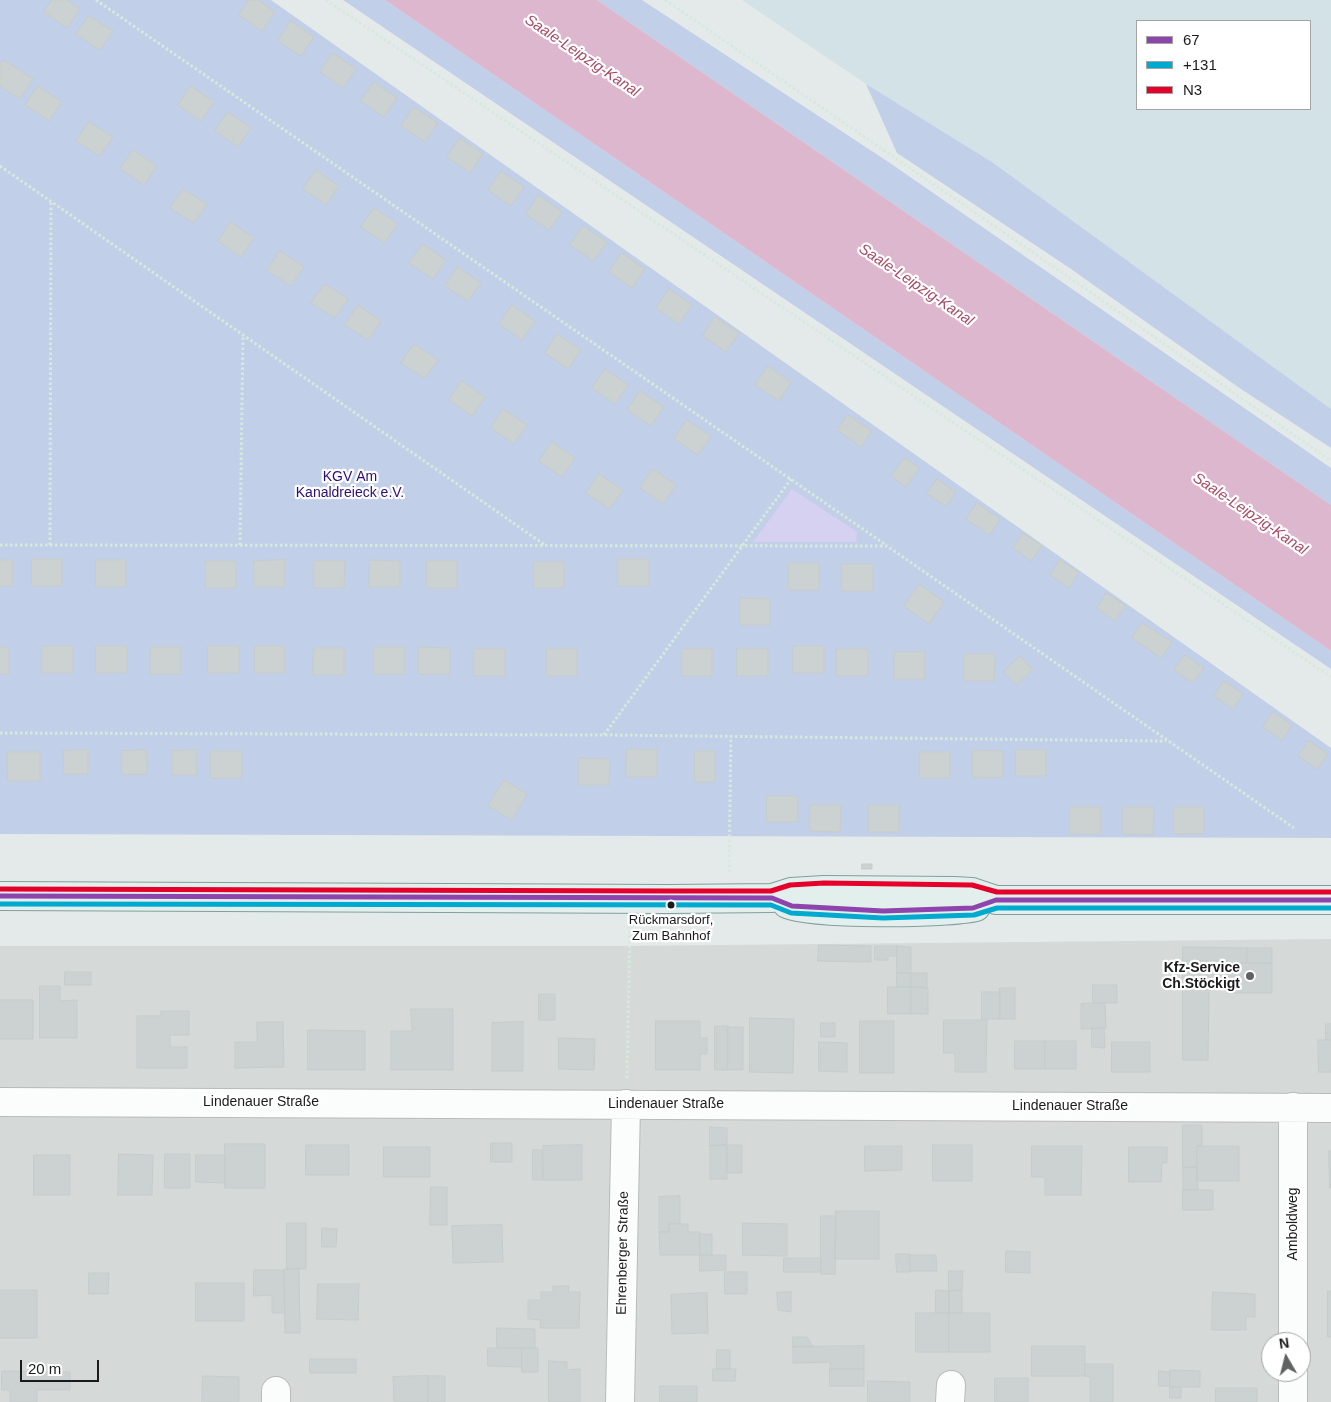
<!DOCTYPE html>
<html>
<head>
<meta charset="utf-8">
<style>
  body { margin:0 }
  #map { position:relative; width:1331px; height:1402px; overflow:hidden; background:#e4eae9; font-family:Arial,sans-serif }
  canvas { display:block }
  .legend { position:absolute; left:1136px; top:20px; width:175px; height:90px; box-sizing:border-box; background:#fff; border:1px solid #a4a4a4; margin:0; padding:6px 9px; list-style:none; font-size:15px; color:#1b1b1b }
  .legend li { display:flex; align-items:center; gap:10px; height:25px }
  .legend b { width:25px; border:1px solid #a4a4a4 }
  .north { position:absolute; left:1261px; top:1332px; width:50px; height:50px; box-sizing:border-box; background:#fff; border:1px solid #a4a4a4; border-radius:50%; rotate:352deg; font-size:14px; font-weight:700; line-height:20px; text-align:center; color:#1b1b1b }
  .north::after { content:''; display:block; margin:auto; width:18px; height:22px; background:#616363; clip-path:polygon(50% 0,100% 100%,50% 72%,0 100%) }
  .scale { position:absolute; left:20px; top:1360px; width:79px; height:22px; box-sizing:border-box; border:2px solid #1b1b1b; border-top:0; padding-left:6px; font-size:15px; line-height:18px; white-space:nowrap; color:#1b1b1b; -webkit-text-stroke:4px #fff; paint-order:stroke }
</style>
</head>
<body>
<div id="map">
<canvas width="1331" height="1402"></canvas>
<ul class="legend">
<li><b style="height:6px;background:#8e44ad"></b>67</li>
<li><b style="height:6px;background:#00a9ce"></b>+131</li>
<li><b style="height:6px;background:#e4002b"></b>N3</li>
</ul>
<div class="north">N</div>
<div class="scale">20 m</div>
</div>
<script>
const ctx = document.querySelector('canvas').getContext('2d');
ctx.lineJoin = 'round';
function fillPath(path, color) {
  ctx.fillStyle = color;
  ctx.fill(path, 'evenodd');
}
function trace(path, color, width, dash) {
  ctx.strokeStyle = color;
  ctx.lineWidth = width;
  ctx.lineCap = dash ? 'butt' : 'round';
  ctx.setLineDash(dash || []);
  ctx.stroke(path);
}
function write(font, color, halo, rows, align = 'center') {
  ctx.font = font + ' Arial,sans-serif';
  ctx.lineWidth = 4.5;
  ctx.setLineDash([]);
  ctx.textBaseline = 'middle';
  ctx.strokeStyle = halo;
  ctx.fillStyle = color;
  for (const [text, x, y, turn = 0] of rows) {
    ctx.save();
    ctx.translate(x, y);
    ctx.rotate((+turn || 0) * Math.PI / 180);
    ctx.textAlign = isNaN(turn) ? turn : align;
    if (halo) ctx.strokeText(text, 0, 0);
    ctx.fillText(text, 0, 0);
    ctx.restore();
  }
}
const residential = new Path2D(`
  M1331,939V1402H0V946H623ZM1271,1342H1301V1372H1271Z`);
const farmland = new Path2D(`
  M742,0H1331V409L992,162L866,84ZM1137,21H1310V109H1137Z`);
const grass = new Path2D(`
  M0,0H271L1331,748V838L0,834Z
  M343,0H385L1331,651V669Z
  M597,0H642L887,161L1331,468V505Z
  M866,84L992,162L1331,409V448L1241,389L1071,269L897,153Z`);
const park = new Path2D(`
  M792,489L857,532L856,542H753Z`);
const water = new Path2D(`
  M385,0H597L1331,505V651Z`);
const building = new Path2D(`
  M52,0H67L80,9L67,28L44,12Z
  M249,0H258L275,12L262,31L239,15Z
  M89,16L113,31L100,50L76,34Z
  M291,21L314,37L301,56L278,41Z
  M333,53L356,69L343,88L320,72Z
  M4,60L33,79L20,99L0,86V65Z
  M374,82L397,98L384,117L361,101Z
  M38,86L62,102L49,121L25,105Z
  M191,86L214,102L201,121L178,105Z
  M414,107L438,123L425,142L401,126Z
  M228,112L251,128L238,147L215,131Z
  M89,122L113,137L100,156L76,141Z
  M460,138L483,154L470,173L447,157Z
  M133,150L157,166L144,185L120,169Z
  M316,170L339,186L326,205L303,189Z
  M501,171L524,187L511,206L488,190Z
  M183,189L207,204L194,223L170,208Z
  M539,195L562,212L549,230L526,214Z
  M374,208L398,224L384,243L361,227Z
  M231,222L254,238L241,257L218,241Z
  M583,226L607,242L593,261L570,245Z
  M423,244L446,260L433,279L409,263Z
  M280,251L304,267L291,286L267,270Z
  M622,253L645,269L632,288L609,272Z
  M458,267L481,283L468,301L445,286Z
  M325,284L348,299L335,318L311,303Z
  M669,289L692,305L679,324L656,308Z
  M358,305L381,321L368,340L345,325Z
  M512,305L535,321L522,340L499,324Z
  M715,317L739,333L726,352L703,336Z
  M557,334L581,350L568,369L545,353Z
  M414,344L438,360L425,378L401,363Z
  M768,366L791,382L779,401L755,385Z
  M605,369L628,385L615,404L592,388Z
  M462,381L485,397L472,416L449,400Z
  M640,391L664,407L651,426L627,410Z
  M503,409L527,425L514,444L491,428Z
  M848,415L872,431L861,447L837,430Z
  M687,420L711,436L698,455L674,439Z
  M552,442L575,458L562,477L539,461Z
  M905,458L919,468L906,487L891,476Z
  M653,469L676,485L663,504L640,488Z
  M599,474L623,490L609,509L586,493Z
  M937,479L956,492L946,506L927,494Z
  M977,503L1000,519L990,535L966,519Z
  M1023,533L1042,546L1031,561L1013,548Z
  M32,559H62V586H32Z
  M618,559H649V586H618Z
  M0,560H13V586H0Z
  M96,560H126V587H96Z
  M285,560V587H254V561Z
  M370,560L400,561V587H369Z
  M1060,560L1079,572L1069,588L1050,575Z
  M206,561H236V588H206Z
  M314,561H345L344,588H314Z
  M427,561H457V588H427Z
  M534,562H564V588H534Z
  M789,563H819V590H789Z
  M842,564H873V591H842Z
  M919,584L944,602L929,624L904,606Z
  M1107,593L1126,606L1115,621L1097,608Z
  M740,598L770,599V625H740Z
  M1142,623L1172,642L1161,658L1132,638Z
  M42,646H73V673H42Z
  M96,646H127V673H96Z
  M208,646H239V673H208Z
  M255,646H285V673H255Z
  M793,646H824V673H793Z
  M0,647H9V674H0Z
  M151,647H181V674H150Z
  M374,647H405V674H374Z
  M419,647L450,648V674H419Z
  M314,648H344V675H313Z
  M474,649H505V676H474Z
  M547,649H577V676H547Z
  M682,649H712V676H682Z
  M737,649H768V676H737Z
  M837,649H868V676H837Z
  M895,652H925V679H894Z
  M964,654H995L994,681H964Z
  M1185,655L1204,668L1193,683L1174,670Z
  M1020,656L1033,670L1016,685L1004,672Z
  M1224,681L1243,694L1233,709L1214,696Z
  M1273,712L1292,725L1282,740L1263,727Z
  M1309,741L1328,754L1317,769L1298,756Z
  M627,749L657,750V777H626Z
  M88,750V774H64L63,751Z
  M146,750L147,774L122,775V751Z
  M197,750V775H172V751Z
  M973,750L1003,751V778L973,777Z
  M1016,750H1046V776H1016Z
  M211,751H242V778H211Z
  M695,751H715V782H695Z
  M7,752H40V781H8Z
  M920,752H950V778H920Z
  M579,758L610,759L609,785H579Z
  M504,780L527,794L512,820L488,806Z
  M767,796H798V822H767Z
  M810,805H841L840,832L810,831Z
  M869,805H899V832H869Z
  M1070,807H1101V834H1070Z
  M1123,807H1154L1153,835L1123,834Z
  M1174,807H1204V834H1174Z
  M862,864H872V869H862Z
  M645,935H655V939L645,940Z
  M819,945L871,946V962L818,961Z
  M875,946H897V956H888V960H875Z
  M897,946L911,947V973H897Z
  M1183,947L1247,948V963L1183,961Z
  M1247,948H1272V963H1247Z
  M1183,961H1228V989H1183Z
  M1228,963H1272V993H1228Z
  M65,972H91V985H65Z
  M897,973H911V987H897Z
  M911,973H927V987H911Z
  M1093,985H1117V1003H1093Z
  M40,986H60V1001L77,1000V1038H40Z
  M888,987H911V1014H888Z
  M911,987L928,988V1014H911Z
  M1000,988H1015V1019H1000Z
  M1183,989H1209L1208,1060H1183Z
  M982,992H1000V1019H982Z
  M539,994H555V1020H539Z
  M0,1000H33V1039H0Z
  M1105,1003L1106,1028L1081,1029V1004Z
  M411,1009H453V1070H391V1031H412Z
  M161,1011H189V1035H170V1047H187V1068H137V1016H161Z
  M750,1018L794,1019L793,1073L750,1072Z
  M944,1020H987L986,1072H955V1053H944Z
  M656,1021H700V1038H707V1054H700V1070H656Z
  M860,1021H894V1073H860Z
  M257,1022H283L284,1067L235,1068V1042H257Z
  M523,1022V1071H492V1023Z
  M821,1023H835V1037H821Z
  M1326,1024H1331V1040H1326Z
  M715,1026H728V1070H715Z
  M728,1027H743V1070H728Z
  M1092,1028H1104L1105,1048L1092,1047Z
  M308,1030L365,1031V1070H308Z
  M559,1038L595,1039L594,1070L559,1069Z
  M1318,1040H1331V1072H1319Z
  M1015,1041H1045V1069H1015Z
  M1045,1041H1076V1069H1045Z
  M819,1042L847,1043V1072L819,1071Z
  M1112,1042H1150V1072H1112Z
  M1183,1125H1202V1146H1197V1167L1183,1168Z
  M710,1127L727,1128V1145L710,1146Z
  M491,1143H512V1162H491Z
  M225,1144H265V1188H225Z
  M306,1145H349V1175H306Z
  M582,1145V1180H543V1146Z
  M727,1145H742V1173H727Z
  M727,1145V1179H710V1146Z
  M933,1145H972V1181H933Z
  M865,1146H902V1170L865,1171Z
  M1032,1146H1082L1081,1195H1045V1177H1032Z
  M1197,1146H1239V1181H1197Z
  M384,1147H430V1177H384Z
  M1129,1147H1167V1163H1162L1161,1182H1129Z
  M533,1150H542L543,1180H533Z
  M1329,1151H1331V1188H1330Z
  M119,1154L153,1155L152,1195H118Z
  M165,1154H190V1188H165Z
  M34,1155H70V1195H34Z
  M196,1155H225V1183L196,1182Z
  M1197,1167L1198,1190H1183V1168Z
  M431,1187H447V1225H430Z
  M1183,1190H1213V1210H1183Z
  M680,1196V1224H669V1232H659V1197Z
  M836,1211H879V1259H835Z
  M821,1216H836L835,1274H821Z
  M287,1223H306V1269H287Z
  M743,1223L787,1224V1256L743,1255Z
  M669,1224H688V1232H700V1255H660L659,1232H669Z
  M502,1225L503,1262L453,1263L452,1226Z
  M322,1228L337,1229L336,1247H322Z
  M700,1234H712V1255H700Z
  M1006,1251L1030,1252V1273L1006,1272Z
  M896,1254H910V1272H897Z
  M700,1255H726V1270L700,1271Z
  M910,1255H936L937,1271H910Z
  M784,1258H821V1272H784Z
  M299,1269L300,1333H285L284,1270Z
  M254,1270H284L285,1313H272V1295L254,1296Z
  M949,1271H963L962,1290L949,1291Z
  M725,1272H747V1294H725Z
  M89,1273H109L108,1294H89Z
  M196,1283H244V1321H196Z
  M318,1284H359L358,1320L317,1319Z
  M553,1286H569L568,1292H580L579,1328H540L541,1320L528,1319V1300H541V1292H553Z
  M0,1290H37V1338H0Z
  M936,1290L949,1291V1313H936Z
  M962,1290V1313H949V1291Z
  M1328,1291H1331V1337H1328Z
  M791,1292V1312L778,1310L777,1293Z
  M1213,1292L1255,1294V1317H1246V1330H1212Z
  M707,1293L708,1333L672,1334L671,1295Z
  M916,1313H949V1352H916Z
  M949,1313H990V1352H949Z
  M497,1328L535,1329V1348H497Z
  M793,1337H807L813,1347H793Z
  M864,1346V1369H830V1362L793,1363V1347Z
  M1032,1346H1085V1376H1032Z
  M488,1348H522V1367L488,1366Z
  M522,1348H538V1372H522Z
  M717,1350H730V1369H717Z
  M310,1359H356V1373H310Z
  M549,1361L567,1362V1370L580,1369V1402H549Z
  M1085,1364H1113V1402H1090V1377L1085,1376Z
  M713,1369H736L735,1381H713Z
  M830,1369H864V1386H830Z
  M1170,1370L1200,1371V1387H1170Z
  M2,1371L70,1372V1390H37V1402H10V1390H2Z
  M1159,1371L1170,1372V1386H1159Z
  M203,1376L239,1377V1402H202Z
  M428,1376H445V1402H428Z
  M428,1376V1402H394L393,1377Z
  M995,1378H1028V1402H995Z
  M868,1381L910,1382V1402H868Z
  M660,1386H697V1402H660Z
  M1170,1387H1181V1398H1170Z
  M1216,1388H1257V1402H1216Z`);
const path = new Path2D(`
  M96,0L886,545
  M326,0L1331,677
  M665,0L1073,280L1331,461
  M0,166L545,545
  M0,545L887,546L1294,828
  M50,545L51,202
  M240,545L243,336
  M0,733L604,735L1166,741
  M604,735L791,479
  M729,872L731,736
  M627,1078L630,924`);
const minor = new Path2D(`
  M0,1102L1331,1108
  M1293,1342V1107
  M276,1391V1402
  M620,1402L626,1104
  M950,1402L951,1385
  M1293,1402V1372`);
const major = new Path2D(`
  M0,896L667,899L772,898L791,892L824,890L954,891L972,892L996,900H1331
  M787,904C812,915 949,914 976,907`);
const bus1 = new Path2D(`
  M0,896L772,898L792,906L883,911L973,908L996,900H1331`);
const bus2 = new Path2D(`
  M0,904L771,905L791,913L883,918L974,915L997,908H1331`);
const bus3 = new Path2D(`
  M0,889L667,891H771L790,885L824,883L972,885L997,892H1331`);
const markers = [
  [671,905,4.5,"#1b1b1b"],
  [1250,976,5,"#616363"]
];
const busNames = [
  ["Rückmarsdorf,",671,920],
  ["Zum Bahnhof",671,936]
];
const parkNames = [
  ["KGV Am",350,477],
  ["Kanaldreieck e.V.",350,493]
];
const poiNames = [
  ["Kfz-Service",1240,968],
  ["Ch.Stöckigt",1240,984]
];
const streetNames = [
  ["Lindenauer Straße",261,1102],
  ["Lindenauer Straße",666,1104],
  ["Lindenauer Straße",1070,1106],
  ["Amboldweg",1293,1224,-90],
  ["Ehrenberger Straße",623,1253,-89]
];
const waterNames = [
  ["Saale-Leipzig-Kanal",582,56,34],
  ["Saale-Leipzig-Kanal",916,285,34],
  ["Saale-Leipzig-Kanal",1250,514,34]
];
fillPath(residential, '#d5d9d8');
fillPath(farmland, '#d3e2e7');
fillPath(grass, '#c2cfe8');
fillPath(park, '#d7d1f1');
fillPath(water, '#ddb7cd');
fillPath(building, '#ccd2d1');
trace(building, '#c5cdcb', 1);
trace(minor, '#b9bbbb', 30);
trace(major, '#829f9b', 30);
trace(path, '#d7e9dd', 3, [2.5, 2.5]);
trace(minor, '#fbfcfc', 28);
trace(major, '#e3efec', 28);
trace(bus1, '#8e44ad', 5);
trace(bus2, '#00a9ce', 5);
trace(bus3, '#e4002b', 5);
for (const [x, y, r, color] of markers) {
  const dot = new Path2D();
  dot.arc(x, y, r, 0, 2 * Math.PI);
  ctx.fillStyle = color;
  ctx.fill(dot);
  trace(dot, '#fff', 2);
}
write('13px', '#1b1b1b', '#fff', busNames);
write('14px', '#2b0d75', '#fff', parkNames);
write('bold 14px', '#1b1b1b', '#fff', poiNames, 'right');
write('14px', '#1b1b1b', '#fff', streetNames);
write('italic 15px', '#a74b66', '#fff', waterNames);
</script>
</body>
</html>
